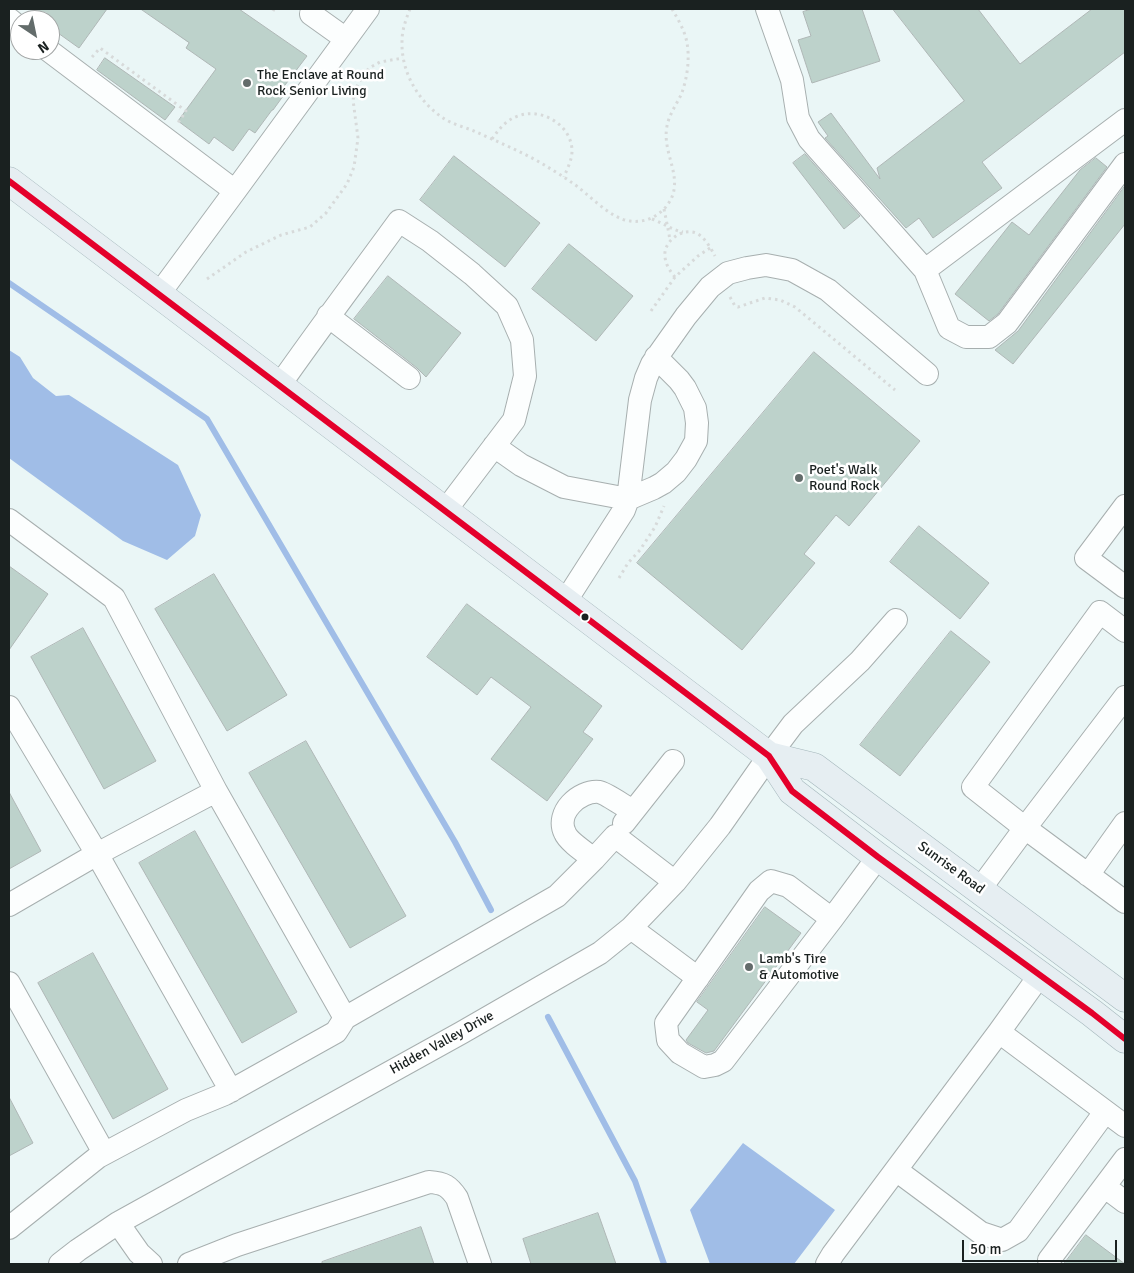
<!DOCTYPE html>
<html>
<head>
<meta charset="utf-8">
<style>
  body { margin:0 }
  #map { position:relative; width:1134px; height:1273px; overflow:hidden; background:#eaf6f6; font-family:Signika,sans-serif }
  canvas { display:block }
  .frame { position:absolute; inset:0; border:10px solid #1a2120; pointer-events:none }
  .north { position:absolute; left:10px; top:10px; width:50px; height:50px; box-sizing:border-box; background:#fff; border:1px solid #a3a6a6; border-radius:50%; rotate:146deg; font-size:14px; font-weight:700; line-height:20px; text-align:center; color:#1a2120 }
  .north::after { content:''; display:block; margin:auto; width:18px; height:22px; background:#636c6b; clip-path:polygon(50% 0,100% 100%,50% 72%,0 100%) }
  .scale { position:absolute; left:962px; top:1240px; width:155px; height:22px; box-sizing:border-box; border:2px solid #1a2120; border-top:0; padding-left:6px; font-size:15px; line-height:18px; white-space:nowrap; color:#1a2120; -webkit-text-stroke:4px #fff; paint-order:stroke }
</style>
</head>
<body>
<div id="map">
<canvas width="1134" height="1273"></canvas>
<div class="frame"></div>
<div class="north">N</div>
<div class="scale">50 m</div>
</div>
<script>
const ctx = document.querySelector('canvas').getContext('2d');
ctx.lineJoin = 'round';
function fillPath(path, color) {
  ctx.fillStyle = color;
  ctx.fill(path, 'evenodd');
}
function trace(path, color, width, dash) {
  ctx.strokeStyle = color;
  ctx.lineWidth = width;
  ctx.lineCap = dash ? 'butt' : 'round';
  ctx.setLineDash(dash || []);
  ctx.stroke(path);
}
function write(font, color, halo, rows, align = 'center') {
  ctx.font = font + ' Signika,sans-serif';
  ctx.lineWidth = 5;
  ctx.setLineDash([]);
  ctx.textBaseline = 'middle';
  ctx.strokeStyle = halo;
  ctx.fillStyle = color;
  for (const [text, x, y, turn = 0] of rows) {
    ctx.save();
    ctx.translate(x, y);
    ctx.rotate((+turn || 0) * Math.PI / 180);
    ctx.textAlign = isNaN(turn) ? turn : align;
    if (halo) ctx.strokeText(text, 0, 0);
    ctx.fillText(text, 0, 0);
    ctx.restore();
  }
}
const water = new Path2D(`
  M9,350L20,357L33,378L56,396L69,395L178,465L201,515L195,536L167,560L123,541L9,458Z
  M743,1143L835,1210L794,1264H710L690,1210Z`);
const stream = new Path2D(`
  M9,283L207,419L455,842L491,910
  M548,1017L635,1181L664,1264`);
const building = new Path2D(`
  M34,9H107L79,48L51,28L54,23Z
  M141,9H239L307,56L282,89L286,92L273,110H272L255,133L249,129L233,151L214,137L209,144L178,121L216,69L186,48L189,43Z
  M812,9H862L880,61L812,83L798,40L811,36L803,12Z
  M893,9H978L1020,64L1092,9H1125V52L982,162L1002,188L933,238L919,218L906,228L825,138L828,136L818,122L831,113L880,179L877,168L964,101Z
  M105,58L175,107L165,120L97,70Z
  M805,154L860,216L844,229L793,163Z
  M454,156L540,223L505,267L420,200Z
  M1096,158L1107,167L998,314L989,321L955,294L1012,222L1029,235L1080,170Z
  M1125,186V224L1013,364L995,350L1018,331Z
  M569,244L633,296L596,341L532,289Z
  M388,276L461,333L426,377L417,368L354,319Z
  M814,352L920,441L849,526L836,515L804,554L815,563L742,650L637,563Z
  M919,526L989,583L960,619L890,562Z
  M9,566L48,594L9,650Z
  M214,574L287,695L227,731L155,609Z
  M467,604L602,706L583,732L593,739L547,801L491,759L531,707L491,677L477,695L427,657Z
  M83,628L156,761L104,789L31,657Z
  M951,631L990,662L900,776L860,745Z
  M306,741L406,916L350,948L249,773Z
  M9,792L41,851L9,869Z
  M195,831L297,1012L242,1043L139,863Z
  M765,907L801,933L714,1051L706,1053L688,1043L686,1040L708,1010L697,1002Z
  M93,953L168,1089L113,1119L38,983Z
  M9,1097L33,1143L9,1156Z
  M598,1213L616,1264H531L523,1239Z
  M421,1227L434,1264H322V1262Z
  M1086,1235L1125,1264H1064Z`);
const path = new Path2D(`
  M410,9C406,19 402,30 402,41C401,72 418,101 443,118C452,124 464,127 474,131C498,142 523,152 546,166C554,171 563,176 571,182C588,193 610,219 630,221C643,223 655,218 664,209C689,182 661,156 667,126C669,115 676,105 681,95C687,80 690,59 687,43C685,31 678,19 672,9
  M273,11L274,9
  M92,57L100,48L186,111L178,123
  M492,139C499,129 506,120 518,116C541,107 572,125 572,151C572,160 567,169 564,177
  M664,209L669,234L670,241
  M652,219C663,223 672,230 683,232
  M710,248L698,256L675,277C669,270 664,262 665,252C667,238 685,227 698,234C706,239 711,249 715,256
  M207,279L246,252L281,235L310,227L326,213L347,184L354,167L358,138L353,100L356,88L361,79L369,68L380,62L403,58
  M730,297L735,306L738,307L765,298L780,300L795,307L895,390
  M651,311L675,277
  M619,578L628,563L640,550L655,527L664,506`);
const minor = new Path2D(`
  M767,9L792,80L798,118L809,139L925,270L949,328L966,337H989L1007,323L1125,164
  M311,14L346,39
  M9,19L20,28
  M48,50L235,191L159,294
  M235,191L368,9
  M925,270L1125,120
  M328,316L409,378
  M279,386C318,330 359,276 399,221L430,241L472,274L507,306L522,340L525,376L514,420L445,511
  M494,446L521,465L564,487L628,499L654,488L663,483L676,472L686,459L696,441L697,423L695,408L685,388L679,380L656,357
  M1125,506L1086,558L1125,587
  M9,520L114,598L216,791
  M565,602L624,510L628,499L640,400L646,378L652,364L686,316L710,287L728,273L747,268L766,265L792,270L828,290L927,374
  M1125,631L1100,612L973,787L1025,828L1125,697
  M9,707L97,854L231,1091
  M624,823L673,761
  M594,859C586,853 568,841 565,833C555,813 579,790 599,792C606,793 625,807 633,811
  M1088,875L1125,823
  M980,889L1025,828L1125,902
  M9,905L97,854L216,791L345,1018L336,1032L225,1094L186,1110L98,1157L9,1228
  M832,919L788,886L771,881L759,891L666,1023L668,1040L680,1053L704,1067L715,1065L723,1061L832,919L878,857
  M631,928L698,978
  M9,983L104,1153
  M345,1018L557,896L594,859L615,836L675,882
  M999,1032L1125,1126
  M896,1170L981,1233L1002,1240L1018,1231L1105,1112
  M1105,1187L1125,1202
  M118,1223L139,1253L151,1264
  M1049,1260L1125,1159
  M60,1264L78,1250L118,1223L461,1033L600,953L631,928L675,882L720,826L769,756L793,724L860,661L896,620
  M189,1264L237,1245L429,1182C444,1183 449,1186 457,1198L480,1264
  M827,1264L833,1254L999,1032L1040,975`);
const major = new Path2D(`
  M9,181L769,756L792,791L878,857L1092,1013L1125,1039
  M769,756L814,767L1125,998`);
const bus1 = new Path2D(`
  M9,181L769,756L792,791L878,857L1092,1013L1125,1039`);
const markers = [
  [247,83,5,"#636c6b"],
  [799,478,5,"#636c6b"],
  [585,617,4.5,"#1a2120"],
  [749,967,5,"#636c6b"]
];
const poiNames = [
  ["The Enclave at Round",257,75],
  ["Rock Senior Living",257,91],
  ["Poet's Walk",809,470],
  ["Round Rock",809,486],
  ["Lamb's Tire",759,959],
  ["& Automotive",759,975]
];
const streetNames = [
  ["Sunrise Road",951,868,36],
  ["Hidden Valley Drive",442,1043,-29]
];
fillPath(water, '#a0bde7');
trace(stream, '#a0bde7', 6);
fillPath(building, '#bdd2cb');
trace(building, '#afb7b6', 1);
trace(minor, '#a7afaf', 24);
trace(major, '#a4b6bb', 29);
trace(path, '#d7dada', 3, [2.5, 4]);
trace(minor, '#fcfefe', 22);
trace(major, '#e6eef2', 28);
trace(bus1, '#e4002b', 6);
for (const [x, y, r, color] of markers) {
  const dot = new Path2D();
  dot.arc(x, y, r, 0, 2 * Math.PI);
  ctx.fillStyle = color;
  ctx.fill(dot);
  trace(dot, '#fff', 2);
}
write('14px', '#1a2120', '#fff', poiNames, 'left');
write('14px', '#1a2120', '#fff', streetNames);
</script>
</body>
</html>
